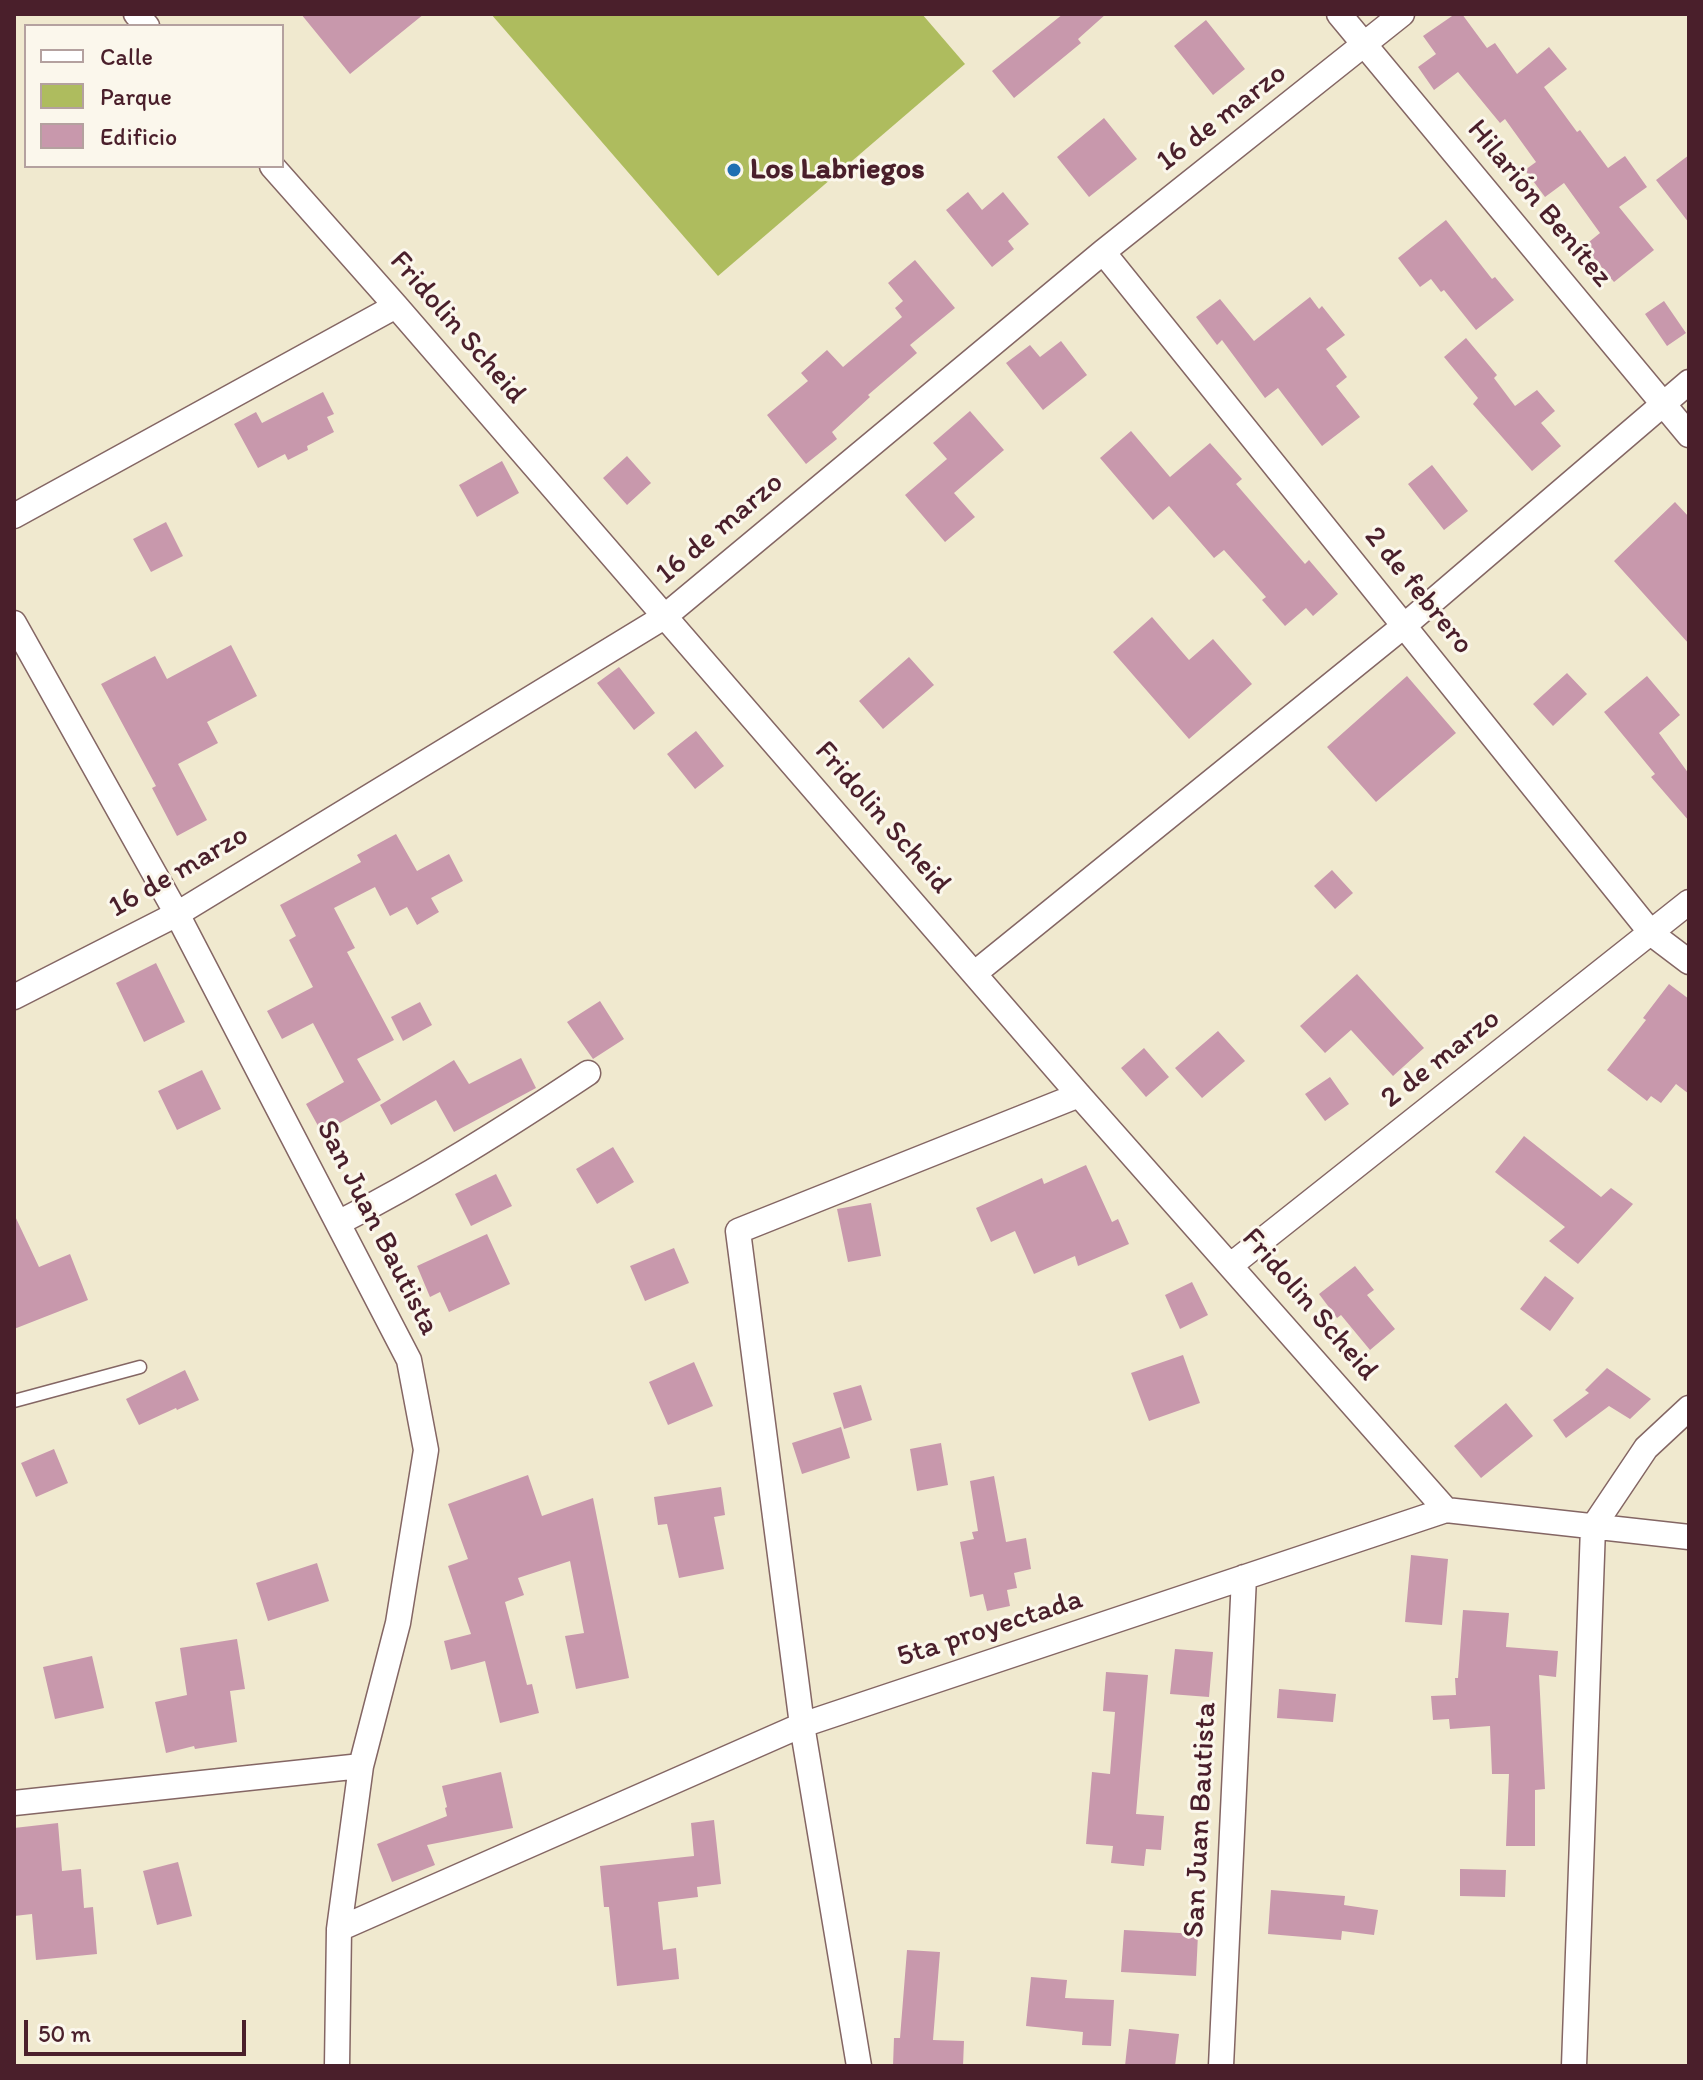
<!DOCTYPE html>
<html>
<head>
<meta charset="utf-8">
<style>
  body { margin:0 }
  #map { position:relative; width:1703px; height:2080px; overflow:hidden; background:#f0e9cf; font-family:Itim,sans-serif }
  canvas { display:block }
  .frame { position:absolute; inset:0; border:16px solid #4a1f2b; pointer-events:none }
  .legend { position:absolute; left:24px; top:24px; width:260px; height:144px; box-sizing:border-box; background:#fbf7ec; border:2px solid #b4a19f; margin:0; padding:10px 14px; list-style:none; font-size:24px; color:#4a1f2b }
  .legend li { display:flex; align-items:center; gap:16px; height:40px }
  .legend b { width:40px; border:2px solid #b4a19f }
  .scale { position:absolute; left:24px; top:2020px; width:222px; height:36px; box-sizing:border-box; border:4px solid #4a1f2b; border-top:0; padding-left:10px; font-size:24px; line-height:28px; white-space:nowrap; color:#4a1f2b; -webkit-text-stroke:6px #fbf7ec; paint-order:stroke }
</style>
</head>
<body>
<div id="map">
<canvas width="1703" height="2080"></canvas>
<div class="frame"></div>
<ul class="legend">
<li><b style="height:10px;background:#fff"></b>Calle</li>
<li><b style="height:22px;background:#aebc5e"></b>Parque</li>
<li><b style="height:22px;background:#c898ac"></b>Edificio</li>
</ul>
<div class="scale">50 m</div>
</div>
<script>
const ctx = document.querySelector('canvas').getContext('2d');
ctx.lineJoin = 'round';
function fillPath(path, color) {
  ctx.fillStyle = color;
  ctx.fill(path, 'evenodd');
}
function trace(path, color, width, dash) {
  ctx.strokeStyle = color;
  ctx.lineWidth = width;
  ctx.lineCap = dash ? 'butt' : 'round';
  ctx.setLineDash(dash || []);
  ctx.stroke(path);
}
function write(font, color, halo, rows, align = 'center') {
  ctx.font = font + ' Itim,sans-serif';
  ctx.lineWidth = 6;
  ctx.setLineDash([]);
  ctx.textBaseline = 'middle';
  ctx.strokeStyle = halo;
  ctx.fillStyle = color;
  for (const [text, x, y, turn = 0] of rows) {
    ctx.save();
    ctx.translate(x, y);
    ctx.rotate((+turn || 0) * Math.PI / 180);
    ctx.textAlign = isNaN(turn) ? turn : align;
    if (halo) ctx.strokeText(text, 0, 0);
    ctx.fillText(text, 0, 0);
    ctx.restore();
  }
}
const green = new Path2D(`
  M491,14H922L965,64L718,276Z`);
const building = new Path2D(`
  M301,14H424L350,74Z
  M1063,14H1106L1078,39L1081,43L1014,98L992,71Z
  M1455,14H1462L1487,48L1495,43L1517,74L1549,47L1567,69L1544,87L1577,132L1580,130L1608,168L1625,156L1647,187L1619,207L1654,250L1614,282L1584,246L1600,233L1564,183L1545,197L1525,170L1536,162L1505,119L1500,123L1458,72L1434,90L1418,67L1436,54L1423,36Z
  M1206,20L1245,69L1213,95L1174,46Z
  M1104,118L1137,159L1089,197L1057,157Z
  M1689,155V223L1656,180Z
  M968,192L982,210L1003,192L1029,224L1008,241L1014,249L992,267L946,210Z
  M1446,220L1492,279L1495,277L1514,300L1476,330L1444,290L1441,292L1431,279L1420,287L1398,258Z
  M915,260L955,308L910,345L917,353L868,395L870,397L832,432L837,439L806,464L767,415L808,381L801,373L827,350L843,367L902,317L895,308L903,301L888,283Z
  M1310,297L1319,309L1322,306L1345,335L1326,349L1347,377L1336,386L1360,417L1322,446L1278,388L1265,398L1222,340L1217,345L1196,317L1220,299L1254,341Z
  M1664,301L1686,333L1667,346L1645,314Z
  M1466,338L1497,375L1494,378L1515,406L1537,390L1555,411L1541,423L1561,446L1532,471L1473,404L1478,398L1444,357Z
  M1061,341L1087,375L1043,410L1006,363L1030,345L1040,357Z
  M323,392L334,414L327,417L334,432L307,446L308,450L288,460L285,454L258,468L234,424L256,412L262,423Z
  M970,411L1004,450L954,493L975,517L945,542L905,495L947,459L933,443Z
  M1131,431L1170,477L1210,443L1242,479L1236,484L1305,564L1309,560L1338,594L1313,616L1306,608L1285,626L1262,600L1266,597L1224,550L1214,558L1169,506L1153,520L1100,458Z
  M627,456L651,483L627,505L603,478Z
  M502,461L519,493L477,517L459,485Z
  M1432,465L1468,511L1444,530L1408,484Z
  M1675,502L1689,517V644L1614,561Z
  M166,522L183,556L151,572L133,539Z
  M1152,617L1189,660L1213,639L1252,684L1189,739L1113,652Z
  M231,645L257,696L207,722L218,743L178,764L207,820L177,836L152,788L156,786L101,684L155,656L167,679Z
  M909,657L934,685L883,729L859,701Z
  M619,667L655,713L634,730L597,683Z
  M1567,673L1587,694L1553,726L1533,704Z
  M1407,676L1456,733L1376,802L1327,747Z
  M1647,676L1680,715L1659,733L1689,774V821L1651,777L1655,774L1604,712Z
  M696,731L724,766L695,789L667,754Z
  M396,834L417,871L449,854L463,881L431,898L439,912L417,925L407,907L390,916L375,887L334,908L355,948L347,952L394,1040L357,1059L381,1100L322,1133L306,1104L344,1082L313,1023L282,1039L267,1011L313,987L289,940L296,936L280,905L361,862L357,855Z
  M1332,870L1353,893L1335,909L1314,886Z
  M156,963L185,1022L144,1042L116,983Z
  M1357,974L1424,1048L1393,1076L1351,1030L1325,1053L1300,1026Z
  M1669,984L1689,999V1094L1676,1084L1661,1103L1651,1096L1647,1101L1607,1070L1646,1020L1643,1018Z
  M600,1001L624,1039L593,1059L567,1022Z
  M420,1002L432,1025L403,1041L391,1017Z
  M1218,1031L1245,1061L1202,1098L1175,1068Z
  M1144,1048L1169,1077L1146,1097L1121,1068Z
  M521,1058L536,1088L454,1132L436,1100L391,1125L380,1105L454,1060L469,1084Z
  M202,1070L221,1109L177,1130L158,1091Z
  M1330,1077L1349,1104L1325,1121L1305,1094Z
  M1524,1136L1601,1197L1611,1188L1633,1204L1578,1264L1549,1241L1565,1227L1495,1172Z
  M613,1147L634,1182L597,1204L576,1169Z
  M1086,1165L1112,1222L1118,1219L1129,1244L1078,1266L1075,1256L1034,1274L1015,1231L991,1242L976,1208L1042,1178L1044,1184Z
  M496,1174L512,1206L471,1226L455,1194Z
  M871,1203L881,1256L848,1262L837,1209Z
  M14,1214L39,1267L70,1254L88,1300L14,1329Z
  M487,1234L510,1284L449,1312L440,1292L430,1297L417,1266Z
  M674,1248L689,1283L645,1301L630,1266Z
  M1355,1266L1374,1290L1367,1295L1395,1329L1370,1350L1341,1315L1337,1318L1319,1294Z
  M1545,1276L1574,1298L1550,1331L1520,1309Z
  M1192,1282L1208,1315L1180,1329L1165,1295Z
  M1183,1355L1200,1403L1149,1421L1131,1373Z
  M694,1362L713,1406L668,1425L649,1382Z
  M1607,1368L1651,1399L1630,1419L1609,1406L1566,1438L1553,1420L1589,1393L1585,1390Z
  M185,1370L199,1400L177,1410L176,1408L139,1425L126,1399Z
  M861,1385L872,1420L844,1429L833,1393Z
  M1506,1403L1533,1436L1481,1478L1454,1446Z
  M841,1427L850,1458L802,1474L792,1443Z
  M941,1443L948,1485L917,1491L910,1449Z
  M54,1449L68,1483L36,1497L21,1463Z
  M528,1475L542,1516L593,1498L629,1678L576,1689L565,1636L584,1633L570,1561L518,1578L524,1595L505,1602L527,1685L532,1684L539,1713L500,1723L485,1661L451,1670L444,1641L471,1634L448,1566L468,1559L448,1504Z
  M994,1476L1006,1542L1026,1538L1031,1569L1014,1573L1017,1588L1007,1590L1010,1606L987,1611L983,1594L970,1597L960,1542L974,1539L972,1532L978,1531L970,1481Z
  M721,1487L725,1515L714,1517L724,1569L679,1578L667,1524L658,1525L654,1497Z
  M1411,1555L1448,1559L1442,1625L1405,1622Z
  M317,1563L329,1601L268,1621L256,1583Z
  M1463,1610L1509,1613L1506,1647L1558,1651L1556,1677L1539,1675L1545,1789L1535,1790V1846H1506L1509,1774H1492L1490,1726L1450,1729L1449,1719L1433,1720L1431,1696L1456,1695L1455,1678H1458Z
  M237,1639L245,1689L230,1691L237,1742L195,1749L194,1746L166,1753L155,1702L187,1695L180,1648Z
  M1175,1649L1213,1652L1209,1697L1170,1694Z
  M92,1656L104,1708L55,1719L43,1667Z
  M1106,1672L1148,1675L1136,1814L1164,1816L1161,1850L1146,1849L1144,1866L1111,1863L1113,1846L1086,1844L1092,1772L1110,1774L1115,1712L1103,1711Z
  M1279,1689L1336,1694L1333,1722L1277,1718Z
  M501,1772L513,1828L427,1845L435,1865L392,1882L377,1844L447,1816L445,1808L447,1807L442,1786Z
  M714,1820L721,1884L697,1887L698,1897L658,1902L663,1950L676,1948L679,1979L617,1986L609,1907H604L600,1866L694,1856L691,1823Z
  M58,1823L62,1871L81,1869L84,1908L93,1907L97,1954L36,1960L32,1914L14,1916V1828Z
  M178,1862L192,1916L157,1925L143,1871Z
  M1460,1869L1506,1870L1505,1897L1460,1896Z
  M1271,1890L1345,1896L1344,1905L1378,1910L1374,1935L1342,1931L1341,1940L1268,1934Z
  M1124,1930L1198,1934L1196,1976L1121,1972Z
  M907,1950L940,1952L933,2040L964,2041L963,2066H893L894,2038H900Z
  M1031,1977L1067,1980L1065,1998L1114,2000L1111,2046L1082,2045L1083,2032L1026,2026Z
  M1129,2029L1179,2034L1175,2066H1125Z`);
const lane = new Path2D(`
  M14,1401L140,1367`);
const street = new Path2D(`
  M136,14L147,26
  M1339,14L1689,435
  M272,166L396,306L1079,1095L1446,1510
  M1103,252L1652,934L1689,962
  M14,516L396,306
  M14,623L177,914L409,1360L426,1450L398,1623L361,1766L339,1929L337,2066
  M975,973L1405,625L1689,382
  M14,997L177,914L664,617L1103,252L1402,14
  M338,1223C425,1179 507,1127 588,1073
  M1231,1265L1689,902
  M14,1803L361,1766
  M339,1929L802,1725L1446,1510L1689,1537
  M859,2066L802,1725L738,1231L1079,1095
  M1221,2066L1244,1577
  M1574,2066L1593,1527L1646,1448L1689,1408`);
const markers = [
  [734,170,8,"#1f6fb2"]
];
const streetNames = [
  ["16 de marzo",1222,118,-38],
  ["Hilarión Benítez",1539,204,50],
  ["Fridolin Scheid",457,328,49],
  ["16 de marzo",720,529,-40],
  ["2 de febrero",1418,591,51],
  ["Fridolin Scheid",882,818,49],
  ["16 de marzo",179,872,-30],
  ["2 de marzo",1441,1059,-38],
  ["San Juan Bautista",377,1228,63],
  ["Fridolin Scheid",1309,1305,49],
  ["5ta proyectada",990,1629,-18],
  ["San Juan Bautista",1201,1820,-87]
];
const poiNames = [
  ["Los Labriegos",750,170]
];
fillPath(green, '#aebc5e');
fillPath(building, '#c898ac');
trace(lane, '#846664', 15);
trace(street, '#846664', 27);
trace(lane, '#fff', 12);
trace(street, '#fff', 24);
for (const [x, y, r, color] of markers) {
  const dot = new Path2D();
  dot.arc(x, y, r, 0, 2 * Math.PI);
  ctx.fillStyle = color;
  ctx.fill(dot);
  trace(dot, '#fbf7ec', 3);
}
write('30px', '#4a1f2b', '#fbf7ec', streetNames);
write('bold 30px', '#4a1f2b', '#fbf7ec', poiNames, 'left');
</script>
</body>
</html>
